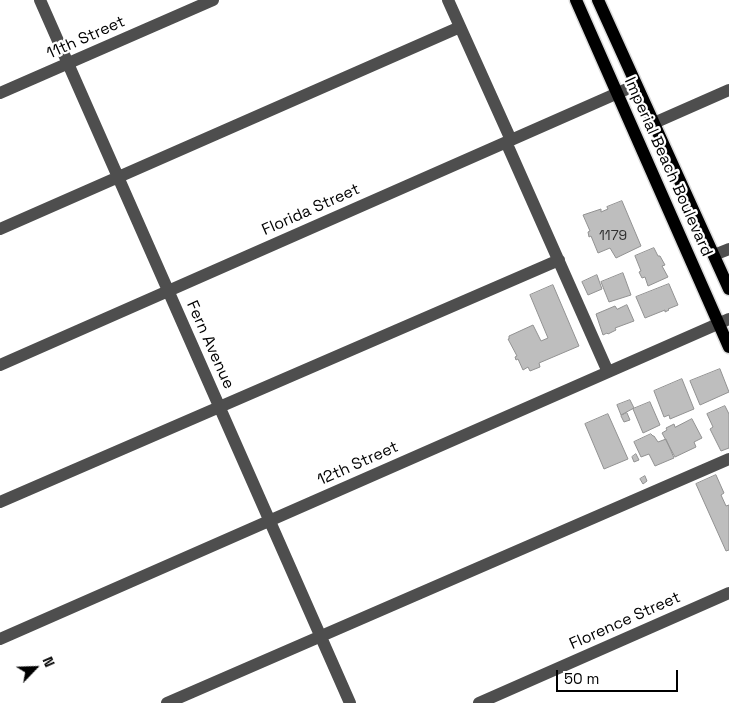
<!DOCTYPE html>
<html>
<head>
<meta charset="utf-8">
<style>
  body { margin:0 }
  #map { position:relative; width:729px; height:703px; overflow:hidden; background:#fff; font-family:"Space Grotesk",sans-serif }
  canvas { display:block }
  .north { position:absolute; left:10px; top:643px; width:50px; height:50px; -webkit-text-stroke:4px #fff; paint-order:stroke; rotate:66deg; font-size:14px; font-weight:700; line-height:20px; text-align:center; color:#000 }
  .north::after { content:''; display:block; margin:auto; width:18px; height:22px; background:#000; clip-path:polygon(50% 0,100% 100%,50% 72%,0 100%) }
  .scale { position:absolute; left:556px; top:670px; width:122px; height:22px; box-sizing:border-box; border:2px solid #000; border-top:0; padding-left:6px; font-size:15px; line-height:18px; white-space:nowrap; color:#000; -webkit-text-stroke:4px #fff; paint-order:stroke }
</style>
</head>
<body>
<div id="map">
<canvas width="729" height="703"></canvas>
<div class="north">N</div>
<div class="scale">50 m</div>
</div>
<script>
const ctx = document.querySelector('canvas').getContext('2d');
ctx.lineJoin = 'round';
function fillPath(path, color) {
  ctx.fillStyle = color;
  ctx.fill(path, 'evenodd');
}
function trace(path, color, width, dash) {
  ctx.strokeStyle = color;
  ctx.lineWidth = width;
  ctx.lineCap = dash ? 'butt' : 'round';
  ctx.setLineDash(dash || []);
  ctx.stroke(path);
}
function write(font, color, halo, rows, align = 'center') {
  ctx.font = font + ' "Space Grotesk",sans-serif';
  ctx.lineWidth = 4.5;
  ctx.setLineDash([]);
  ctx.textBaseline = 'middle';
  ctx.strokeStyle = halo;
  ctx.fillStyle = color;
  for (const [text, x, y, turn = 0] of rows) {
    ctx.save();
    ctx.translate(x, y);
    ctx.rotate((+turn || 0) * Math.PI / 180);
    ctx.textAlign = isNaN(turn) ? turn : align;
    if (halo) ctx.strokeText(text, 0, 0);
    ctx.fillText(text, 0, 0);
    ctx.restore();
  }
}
const building = new Path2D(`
  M622,201L641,246L616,258L610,248L598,253L591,236L589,237L588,232L590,231L583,215L601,209V212L608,209L607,207Z
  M654,248L658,256H660L665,265L662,266L668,277L648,286L645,277L642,278L639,272L641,271L635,256Z
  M623,273L631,295L609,302L601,282Z
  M597,275L602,289L588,295L582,282Z
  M669,284L678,305L668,309L669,310L665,312V310L645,318L636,297Z
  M553,285L579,346L539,363L540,367L530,371L528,367L523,370L518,359L516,360L515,357L517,356L508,339H509V336L533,325L541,341L548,338L530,295Z
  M627,305L634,321L615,328L616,330L608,334L607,333L603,335L596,314L615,306L617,309Z
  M720,369L729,392L700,405L690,381Z
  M682,379L694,409L670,419L669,415L664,417L654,391Z
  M630,400L634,408L621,415L617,405Z
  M650,402L660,425L643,433L633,409Z
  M725,406L729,414V448L721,451L710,429L713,427L707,414Z
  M627,413L630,420L624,422L621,416Z
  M608,414L628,459L604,469L585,424Z
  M692,419L702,438L694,442L696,447L675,457L662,433L667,430L666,428L674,424L675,427Z
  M651,434L653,436H654L658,442L666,439L674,458L655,466L649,454L641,457L634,442Z
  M636,454L639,460L634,462L632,457Z
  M716,475L724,493L721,495L726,506L729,505V550L726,551L696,484Z
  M645,476L647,481L643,484L640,479Z`);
const minor = new Path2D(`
  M40,0L350,703
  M448,0L511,140
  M0,93L213,0
  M654,123L729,90
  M506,142L608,372
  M0,229L460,27
  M714,255L729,249
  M0,365L636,85
  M0,502L559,260
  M0,639L729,319
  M167,703L729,459
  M479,703L729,593`);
const major = new Path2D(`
  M576,0L729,347
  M598,0L729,289`);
const numberNames = [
  ["1179",613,236]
];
const streetNames = [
  ["11th Street",86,38,-24],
  ["Imperial Beach Boulevard",668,167,66],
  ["Florida Street",311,210,-24],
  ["Fern Avenue",210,345,66],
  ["12th Street",358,464,-24],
  ["Florence Street",625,621,-24]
];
fillPath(building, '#bebebe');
trace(building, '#929292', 1);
trace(major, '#dbdbdb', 15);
trace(minor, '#4e4e4e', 12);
trace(major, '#000', 12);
write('14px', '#303030', null, numberNames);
write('16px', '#000', '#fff', streetNames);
</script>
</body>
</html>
